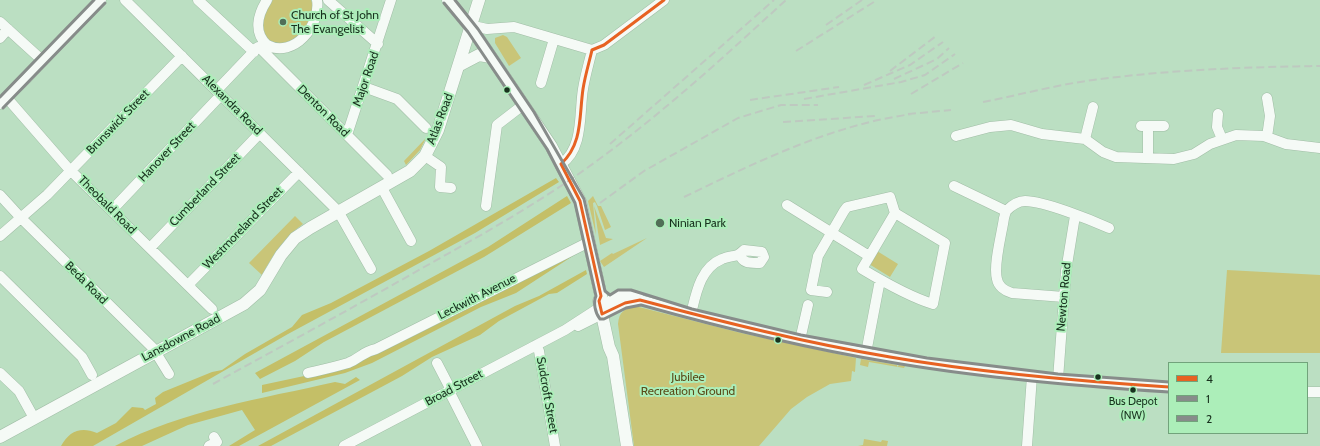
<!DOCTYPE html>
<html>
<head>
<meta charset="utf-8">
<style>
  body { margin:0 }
  #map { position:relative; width:1320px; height:446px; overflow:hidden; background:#bbdfc2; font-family:Cabin,sans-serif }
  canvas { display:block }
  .legend { position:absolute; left:1168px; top:362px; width:140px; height:72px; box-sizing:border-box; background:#aceeb9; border:1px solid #71a37b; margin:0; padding:5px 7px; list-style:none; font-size:12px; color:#18321e }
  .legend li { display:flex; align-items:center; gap:8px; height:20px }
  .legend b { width:20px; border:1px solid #71a37b }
</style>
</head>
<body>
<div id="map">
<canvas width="1320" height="446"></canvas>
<ul class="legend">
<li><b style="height:5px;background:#e76222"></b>4</li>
<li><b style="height:5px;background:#878c8a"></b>1</li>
<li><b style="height:5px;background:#878c8a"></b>2</li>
</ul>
</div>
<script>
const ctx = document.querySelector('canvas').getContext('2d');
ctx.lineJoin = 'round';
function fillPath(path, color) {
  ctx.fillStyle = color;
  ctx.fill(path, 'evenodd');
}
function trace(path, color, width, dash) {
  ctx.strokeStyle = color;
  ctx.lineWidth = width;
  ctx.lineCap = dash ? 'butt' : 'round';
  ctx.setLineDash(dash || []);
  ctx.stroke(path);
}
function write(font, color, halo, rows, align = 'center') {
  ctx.font = font + ' Cabin,sans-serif';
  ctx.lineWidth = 4;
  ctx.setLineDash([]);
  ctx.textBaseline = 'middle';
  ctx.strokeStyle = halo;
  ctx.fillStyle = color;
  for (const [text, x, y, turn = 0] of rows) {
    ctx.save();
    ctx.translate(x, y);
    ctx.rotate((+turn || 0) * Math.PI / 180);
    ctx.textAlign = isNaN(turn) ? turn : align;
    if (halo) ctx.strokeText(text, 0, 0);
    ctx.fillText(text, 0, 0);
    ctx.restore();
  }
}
const green = new Path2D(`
  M273,0H311C316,10 309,29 301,36C296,40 288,42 283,44C279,43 274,43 271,41C254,34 264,9 273,0Z
  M503,35L507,37L521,58L509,66L495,43V38Z
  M426,138L420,150L406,165L404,161Z
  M593,196L598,206H601L611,227L605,230L597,206L595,202L593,203L596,235L588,201Z
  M594,206L606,238L613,239L600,245Z
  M295,216L303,224C284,238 273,254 262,275L249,263Z
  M647,238L604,267L600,261L612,253L613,254Z
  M877,251L898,264L890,277L869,264Z
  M1227,270L1320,275V353H1221Z
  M635,306L741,333L856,358L855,372L852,371L851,381L830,384L807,397L791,409L759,446H634L618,324C619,312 624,309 635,306Z
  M861,359L897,365V367L899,365L905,366L904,368L869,362L868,367L860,365Z
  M864,439L881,442L882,440L888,441L887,446H858L863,445Z`);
const forest = new Path2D(`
  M556,178L559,182L475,233L288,334L93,446H61C69,431 81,426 97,433L116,423L132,407L143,408L145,410L156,404L155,398L163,392L212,372L222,370L245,354L292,327L302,315L331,303L429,251Z
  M567,196L571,203L484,257L324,342L295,361L260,379L255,373L488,247Z
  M582,250L516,293L481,307L372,363L345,373L262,393V385L337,369Z
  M586,270L587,274L557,293L549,294L499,321L480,335L432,357L402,376L271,446H258L515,306L539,296Z
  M356,377L360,380L239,446H229L255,430L242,410L188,425L142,446H115C183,410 261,399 335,382L345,384Z`);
const minor = new Path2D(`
  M125,0L338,211L371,269
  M198,0L254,52
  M267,0C258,14 253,32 267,45C294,59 321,25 317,0
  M328,0L378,44
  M0,22L43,61
  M472,29L478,27L487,29L514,27L592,50L604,45L664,0
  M0,38L8,29
  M259,47L387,175
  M541,83L554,39
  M364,87L397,99L426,128
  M217,90L258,47
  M7,98L68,168L212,309
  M0,104L27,78L101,0
  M1218,114L1217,127L1222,139
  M1141,126H1164
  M347,135L391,0
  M956,136L990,127L1011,125L1042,134L1085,139L1103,152L1116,157L1174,159L1194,154L1210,144L1236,135L1264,136L1286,144L1320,148
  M1267,137L1270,116L1267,98
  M1085,139L1093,107
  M425,156L441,167L440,187L451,188
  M1148,158V126
  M561,164C584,149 579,112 583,89C585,76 589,63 592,50
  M954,186L1006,211C1011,206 1018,201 1025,201C1044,201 1091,220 1109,228
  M382,188L411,241
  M0,195L21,218L153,348L169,374
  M787,205L869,256
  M486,206L497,125L523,105
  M112,210L221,95
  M1006,211L1004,218C1002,233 993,265 997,279C998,286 1005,291 1012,293L1064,297
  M0,236L47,195L182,56
  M150,248L260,133
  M0,276L82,357L92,375
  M188,285L299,172
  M827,292L811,290L818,256L844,211L847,207L890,197L895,213L945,243L933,304C910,297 882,281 862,269L895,213
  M691,314C696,294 700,268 722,259C733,254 735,259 744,250L762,252L764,257L760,263C751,263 743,264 740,255
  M578,326L618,306L640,300
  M800,340L808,305
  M536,345L539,351L555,446
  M866,353L880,280
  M437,363L451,390
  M0,373L19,391L34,418
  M308,373C321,370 335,367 348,363C361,358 362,352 376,349L589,242
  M1058,379L1066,271L1075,216
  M449,391L477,446
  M1307,392H1320
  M209,446L217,442L214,437
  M344,446L565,330L619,295L638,297L640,300C734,326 829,349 926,363C1007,375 1088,382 1169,387
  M1027,446L1032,376`);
const major = new Path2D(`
  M448,0L472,29L510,85L551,146L572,186L580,201L601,296L599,301L609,347L613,356L627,446
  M460,65L479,55L491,57
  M0,437L244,304L260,290L281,255L295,238L310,228L410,171L425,156L438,130L479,0`);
const rail = new Path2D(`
  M826,25L862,0
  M796,51L877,0
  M890,71L936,36
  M894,79L937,59L949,48
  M864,85L910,65L943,42
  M911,94L963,63
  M804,99L901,82L925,75L955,54
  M750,100L839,87
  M983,102C1019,95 1056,85 1093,80C1168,70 1244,67 1320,66
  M908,114L951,110
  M783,122L876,116
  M610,144L774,0
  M684,197C757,162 831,125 912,114
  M600,203L644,171L738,118L781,105H818
  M213,384C284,345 356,306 426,266C485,233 544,200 598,160C664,112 726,55 786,0`);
const bus1 = new Path2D(`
  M592,50L604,45L664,0
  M561,164L580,201L601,296L599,301L602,314L625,303L640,300C723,322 806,343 890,357C982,373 1076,381 1169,387
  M561,164C583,144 579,116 583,89C585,76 589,63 592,50`);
const bus2 = new Path2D(`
  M444,3L468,32L547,149L575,203L596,296C593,302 595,313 600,319H604L626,308L641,305C723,328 805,348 889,362C981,378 1075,386 1169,392
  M3,108L105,3`);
const bus3 = new Path2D(`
  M455,0L478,29L534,112L584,199L605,291L610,295L618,290H631L692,309L801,335L927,358L1058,374L1169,382
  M0,97L94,0`);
const markers = [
  [283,22,4,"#516f57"],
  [507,90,3.5,"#18321e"],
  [660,223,5,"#516f57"],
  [778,340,3.5,"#18321e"],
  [1098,377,3.5,"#18321e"],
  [1133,390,3.5,"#18321e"]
];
const busNames = [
  ["Bus Depot",1133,402],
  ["(NW)",1133,416]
];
const poiNames = [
  ["Church of St John",291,15],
  ["The Evangelist",291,29],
  ["Ninian Park",669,223]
];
const streetNames = [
  ["Major Road",366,79,-71],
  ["Alexandra Road",232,105,45],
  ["Denton Road",323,111,45],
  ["Atlas Road",440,119,-69],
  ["Brunswick Street",118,122,-46],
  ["Hanover Street",167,152,-47],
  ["Cumberland Street",205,190,-46],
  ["Theobald Road",107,205,45],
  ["Westmoreland Street",243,228,-46],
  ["Beda Road",86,283,45],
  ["Leckwith Avenue",477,297,-27],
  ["Newton Road",1064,297,-85],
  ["Lansdowne Road",181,338,-28],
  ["Broad Street",454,388,-28],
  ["Sudcroft Street",547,395,80]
];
const parkNames = [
  ["Jubilee",688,377],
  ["Recreation Ground",688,391]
];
fillPath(green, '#c9c578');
fillPath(forest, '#c4bf67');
trace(minor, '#a1bda6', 11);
trace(major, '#a1bda6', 13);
trace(minor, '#f5faf6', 10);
trace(major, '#f5faf6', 12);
trace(rail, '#bec9c0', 2, [8, 4]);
trace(bus1, '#e76222', 3);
trace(bus2, '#878c8a', 3);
trace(bus3, '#878c8a', 3);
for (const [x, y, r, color] of markers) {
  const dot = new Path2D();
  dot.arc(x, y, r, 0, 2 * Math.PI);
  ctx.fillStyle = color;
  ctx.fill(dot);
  trace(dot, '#aceeb9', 1.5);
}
write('11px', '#18321e', '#aceeb9', busNames);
write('12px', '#18321e', '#aceeb9', poiNames, 'left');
write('12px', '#18321e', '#aceeb9', streetNames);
write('12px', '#5b4b1a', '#aceeb9', parkNames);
</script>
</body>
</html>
